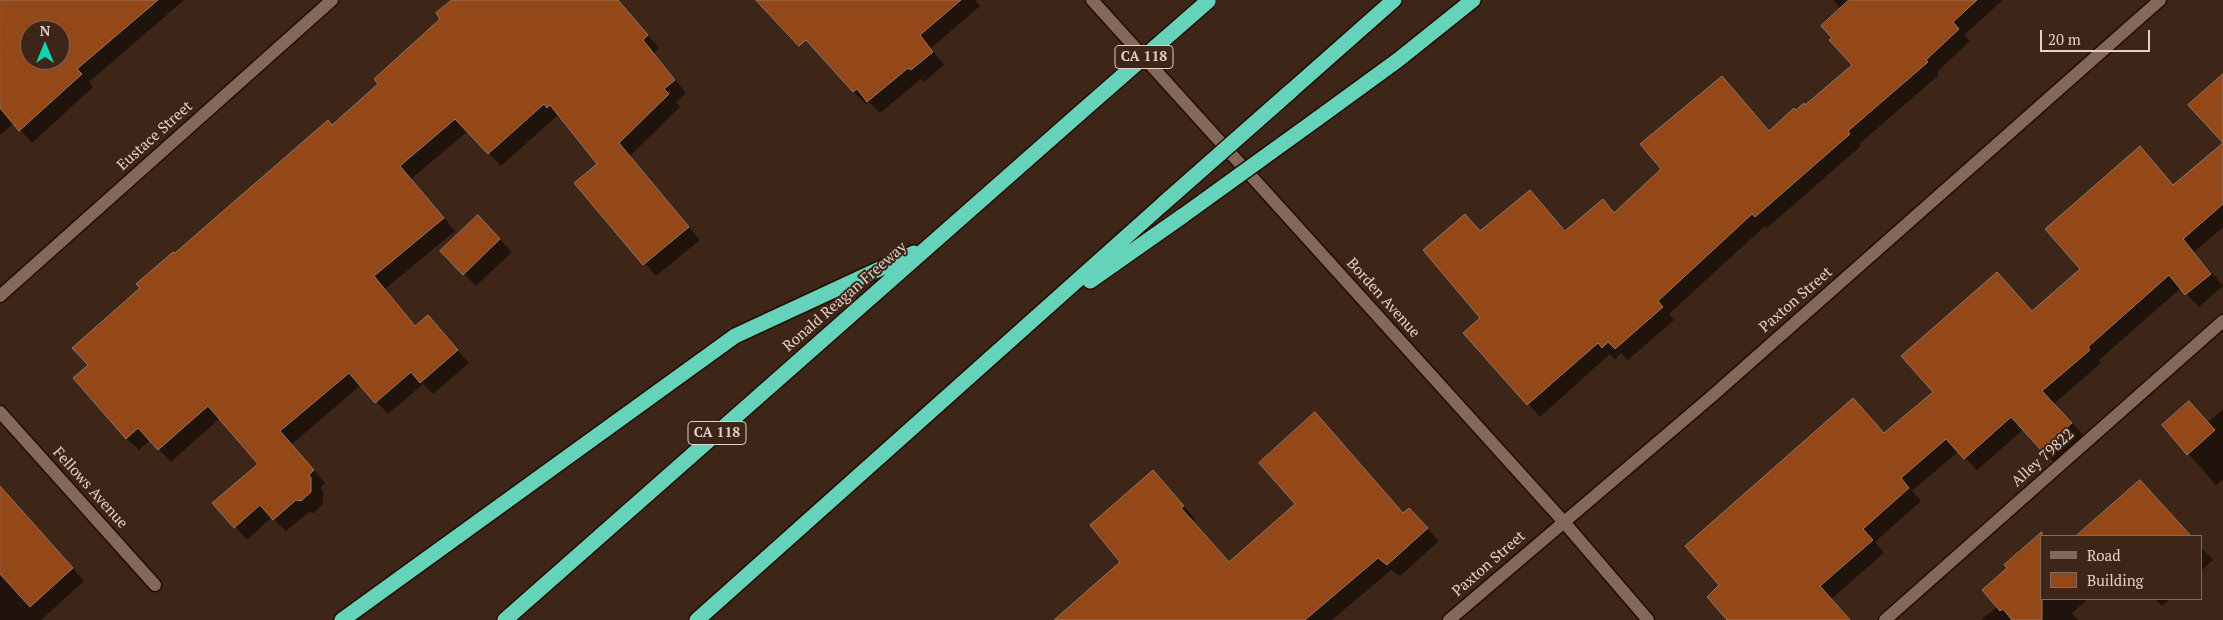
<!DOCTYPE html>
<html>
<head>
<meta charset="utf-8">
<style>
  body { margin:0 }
  #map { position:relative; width:2223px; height:620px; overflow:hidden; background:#3d2518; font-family:"PT Serif",serif }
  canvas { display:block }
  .legend { position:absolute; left:2040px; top:535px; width:162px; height:65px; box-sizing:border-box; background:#3d2518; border:1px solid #7f6a5f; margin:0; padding:6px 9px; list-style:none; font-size:15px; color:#e2d1c9 }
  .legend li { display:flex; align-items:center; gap:10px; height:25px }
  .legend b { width:25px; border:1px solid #7f6a5f }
  .north { position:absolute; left:20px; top:20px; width:50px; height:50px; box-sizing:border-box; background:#3d2518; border:1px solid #7f6a5f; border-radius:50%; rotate:0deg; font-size:14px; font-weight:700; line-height:20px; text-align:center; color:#e2d1c9 }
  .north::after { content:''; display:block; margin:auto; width:18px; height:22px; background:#10d5b4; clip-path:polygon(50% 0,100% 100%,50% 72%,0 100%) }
  .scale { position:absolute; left:2040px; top:30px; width:110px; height:22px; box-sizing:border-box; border:2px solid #e2d1c9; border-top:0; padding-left:6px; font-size:15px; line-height:18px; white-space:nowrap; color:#e2d1c9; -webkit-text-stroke:4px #3d2518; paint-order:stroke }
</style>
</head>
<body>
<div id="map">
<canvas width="2223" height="620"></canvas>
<ul class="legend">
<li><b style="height:6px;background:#846859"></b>Road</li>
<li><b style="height:14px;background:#944717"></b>Building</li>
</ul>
<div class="north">N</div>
<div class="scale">20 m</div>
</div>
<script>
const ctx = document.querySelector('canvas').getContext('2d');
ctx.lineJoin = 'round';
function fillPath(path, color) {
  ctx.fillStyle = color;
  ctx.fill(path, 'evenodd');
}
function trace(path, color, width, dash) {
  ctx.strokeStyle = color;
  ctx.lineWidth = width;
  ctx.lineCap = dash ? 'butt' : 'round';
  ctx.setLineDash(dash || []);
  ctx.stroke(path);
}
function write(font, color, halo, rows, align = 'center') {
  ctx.font = font + ' "PT Serif",serif';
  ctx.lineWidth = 4;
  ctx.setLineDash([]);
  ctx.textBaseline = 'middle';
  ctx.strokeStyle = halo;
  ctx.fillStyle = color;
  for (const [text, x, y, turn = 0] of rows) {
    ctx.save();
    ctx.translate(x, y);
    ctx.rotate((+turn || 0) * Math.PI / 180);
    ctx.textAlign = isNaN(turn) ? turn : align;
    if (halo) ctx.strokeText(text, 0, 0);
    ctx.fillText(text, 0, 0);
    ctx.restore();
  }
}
const shadow = new Path2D(`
  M9,0H184L89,82L93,87L32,143L14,123L0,135V12ZM30,30H60V60H30Z
  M454,0H618L659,48L654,53L686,93L676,102L680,107L630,156L700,240L656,276L576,183L599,164L562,118L560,119L557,116L501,166L468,131L411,179L455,231L385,289L416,327L428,317L469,363L433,394L423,384L388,414L361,385L292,444L325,483L320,488L323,491V504L314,513L309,512L286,531L272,517L247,540L214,503L260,464L220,418L171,462L150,440L139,450L126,438L89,365L141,289L175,255L380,84L442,19Z
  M838,0H975L980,6L931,48L944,65L924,82L921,79L880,113L869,102L866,104L854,92L802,34Z
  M1833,0H2003L1964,35L1970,41L1937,72L1939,75L1859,144L1861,146L1767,228L1765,226L1669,314L1674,320L1628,360L1621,353L1615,359L1610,354L1540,417L1465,333L1482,318L1465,216L1481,232L1530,191L1566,231L1603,201L1615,214L1663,169L1722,78L1770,132L1805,107L1853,65L1834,38L1841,9Z
  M2223,145V227L2194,252L2223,286L2199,307L2181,288L2099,360L2101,363L2054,404L2084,436L2054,462L2024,429L1977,470L1959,451L1912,491L1921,501L1875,542L1884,553L1831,599L1850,620H1728L1721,585L1853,399L1885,434L2082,269L2152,160L2174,186Z
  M490,229L512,252L476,286L442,251Z
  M2223,409V479L2216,485L2163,425L2208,422Z
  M1327,426L1404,514L1421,522L1439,541L1400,576L1391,570L1332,620H1069L1122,562L1165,484L1195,519L1192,521L1230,563L1297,504Z
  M2140,482L2191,536H2078Z
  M0,485L84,581L41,620H0Z
  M2202,548L2213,560L2202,570Z
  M2042,599H2088L2072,613L2078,620H1981L1998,606Z
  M2155,599H2170L2162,606Z`);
const building = new Path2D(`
  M0,0H158L77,69L82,74L19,131L0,108ZM30,30H60V60H30Z
  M452,0H618L648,35L643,40L675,80L664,89L669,94L619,143L689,227L643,265L574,183L597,164L550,105L547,108L544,104L488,154L455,119L400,166L444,218L374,276L415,326L428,315L458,350L420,383L411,372L375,403L349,373L280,431L314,470L309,475L311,478V492L301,501L296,500L273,520L260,505L234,528L212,503L258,464L208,406L158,450L138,428L126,439L73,378L88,365L72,348L140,288L136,284L173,252L175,253L328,120L332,125L378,84L374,79L440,19L436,13Z
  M756,0H961L920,35L933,52L911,70L908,68L867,102L857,89L853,92L806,40L799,46Z
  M1849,0H1977L1953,22L1959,29L1926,60L1928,62L1848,131L1850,134L1755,217L1752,214L1658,301L1663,307L1615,349L1608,342L1602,348L1598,343L1527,405L1463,333L1480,318L1423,250L1465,214L1480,231L1530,190L1565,231L1603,199L1614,213L1661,169L1640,144L1722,76L1769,131L1794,108L1796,110L1804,103L1805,105L1852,65L1829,40L1832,38L1821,26Z
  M2223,74V204L2183,239L2211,274L2185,295L2169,275L2088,347L2090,350L2042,391L2072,423L2041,450L2011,417L1964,459L1946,439L1901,478L1909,488L1863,529L1873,540L1820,586L1850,620H1727L1707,597L1719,585L1685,546L1853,398L1884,433L1933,392L1901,356L1997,272L2032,311L2080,269L2045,229L2140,146L2173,185L2223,143L2188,105Z
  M478,215L500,239L463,275L440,251Z
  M2189,401L2215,430L2187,455L2162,425Z
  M1315,412L1403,513L1409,508L1428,528L1387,565L1378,558L1305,620H1054L1120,562L1090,525L1153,470L1184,506L1181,508L1229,562L1295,504L1259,463Z
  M2140,480L2191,536H2076Z
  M0,486L73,568L30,607L0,574Z
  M2042,532V620H2012L2003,609L2000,611L1982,590L2007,568L2004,565Z`);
const minor = new Path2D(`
  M1092,0L1563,521L1648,620
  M0,296L332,0
  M0,412L155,585
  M1449,620L1711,397L2160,0
  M1885,620L2223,321`);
const highway = new Path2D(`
  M1291,91L1394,0
  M1317,119L1398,60L1473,0
  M1090,281L1184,215
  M342,620L735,336L914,253
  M505,620L1080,113
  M697,620L1164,203`);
const highwayBridge = new Path2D(`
  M1080,113L1208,1
  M1164,203L1291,91
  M1184,215L1317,119`);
const shields = [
  [1144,57,58],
  [717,433,58]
];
const shieldNames = [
  ["CA 118",1144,57],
  ["CA 118",717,433]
];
const streetNames = [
  ["Eustace Street",155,136,-42],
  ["Ronald Reagan Freeway",845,297,-41],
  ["Borden Avenue",1383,298,48],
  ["Paxton Street",1796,300,-41],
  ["Alley 79822",2043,458,-42],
  ["Fellows Avenue",90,488,48],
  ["Paxton Street",1489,564,-41]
];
fillPath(shadow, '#0007');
fillPath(building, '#944717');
trace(building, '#947768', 1);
trace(minor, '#230d03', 15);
trace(highway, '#230d03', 18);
trace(minor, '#846859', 12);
trace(highway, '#64d3ba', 15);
trace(highwayBridge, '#230d03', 18, []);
trace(highwayBridge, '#64d3ba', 15);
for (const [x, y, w] of shields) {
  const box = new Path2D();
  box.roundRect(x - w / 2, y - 11.5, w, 23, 4);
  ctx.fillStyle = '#3d2518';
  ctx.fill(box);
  trace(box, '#e2d1c9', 1);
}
write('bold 14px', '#e2d1c9', null, shieldNames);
write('15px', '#e2d1c9', '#3d2518', streetNames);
</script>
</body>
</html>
